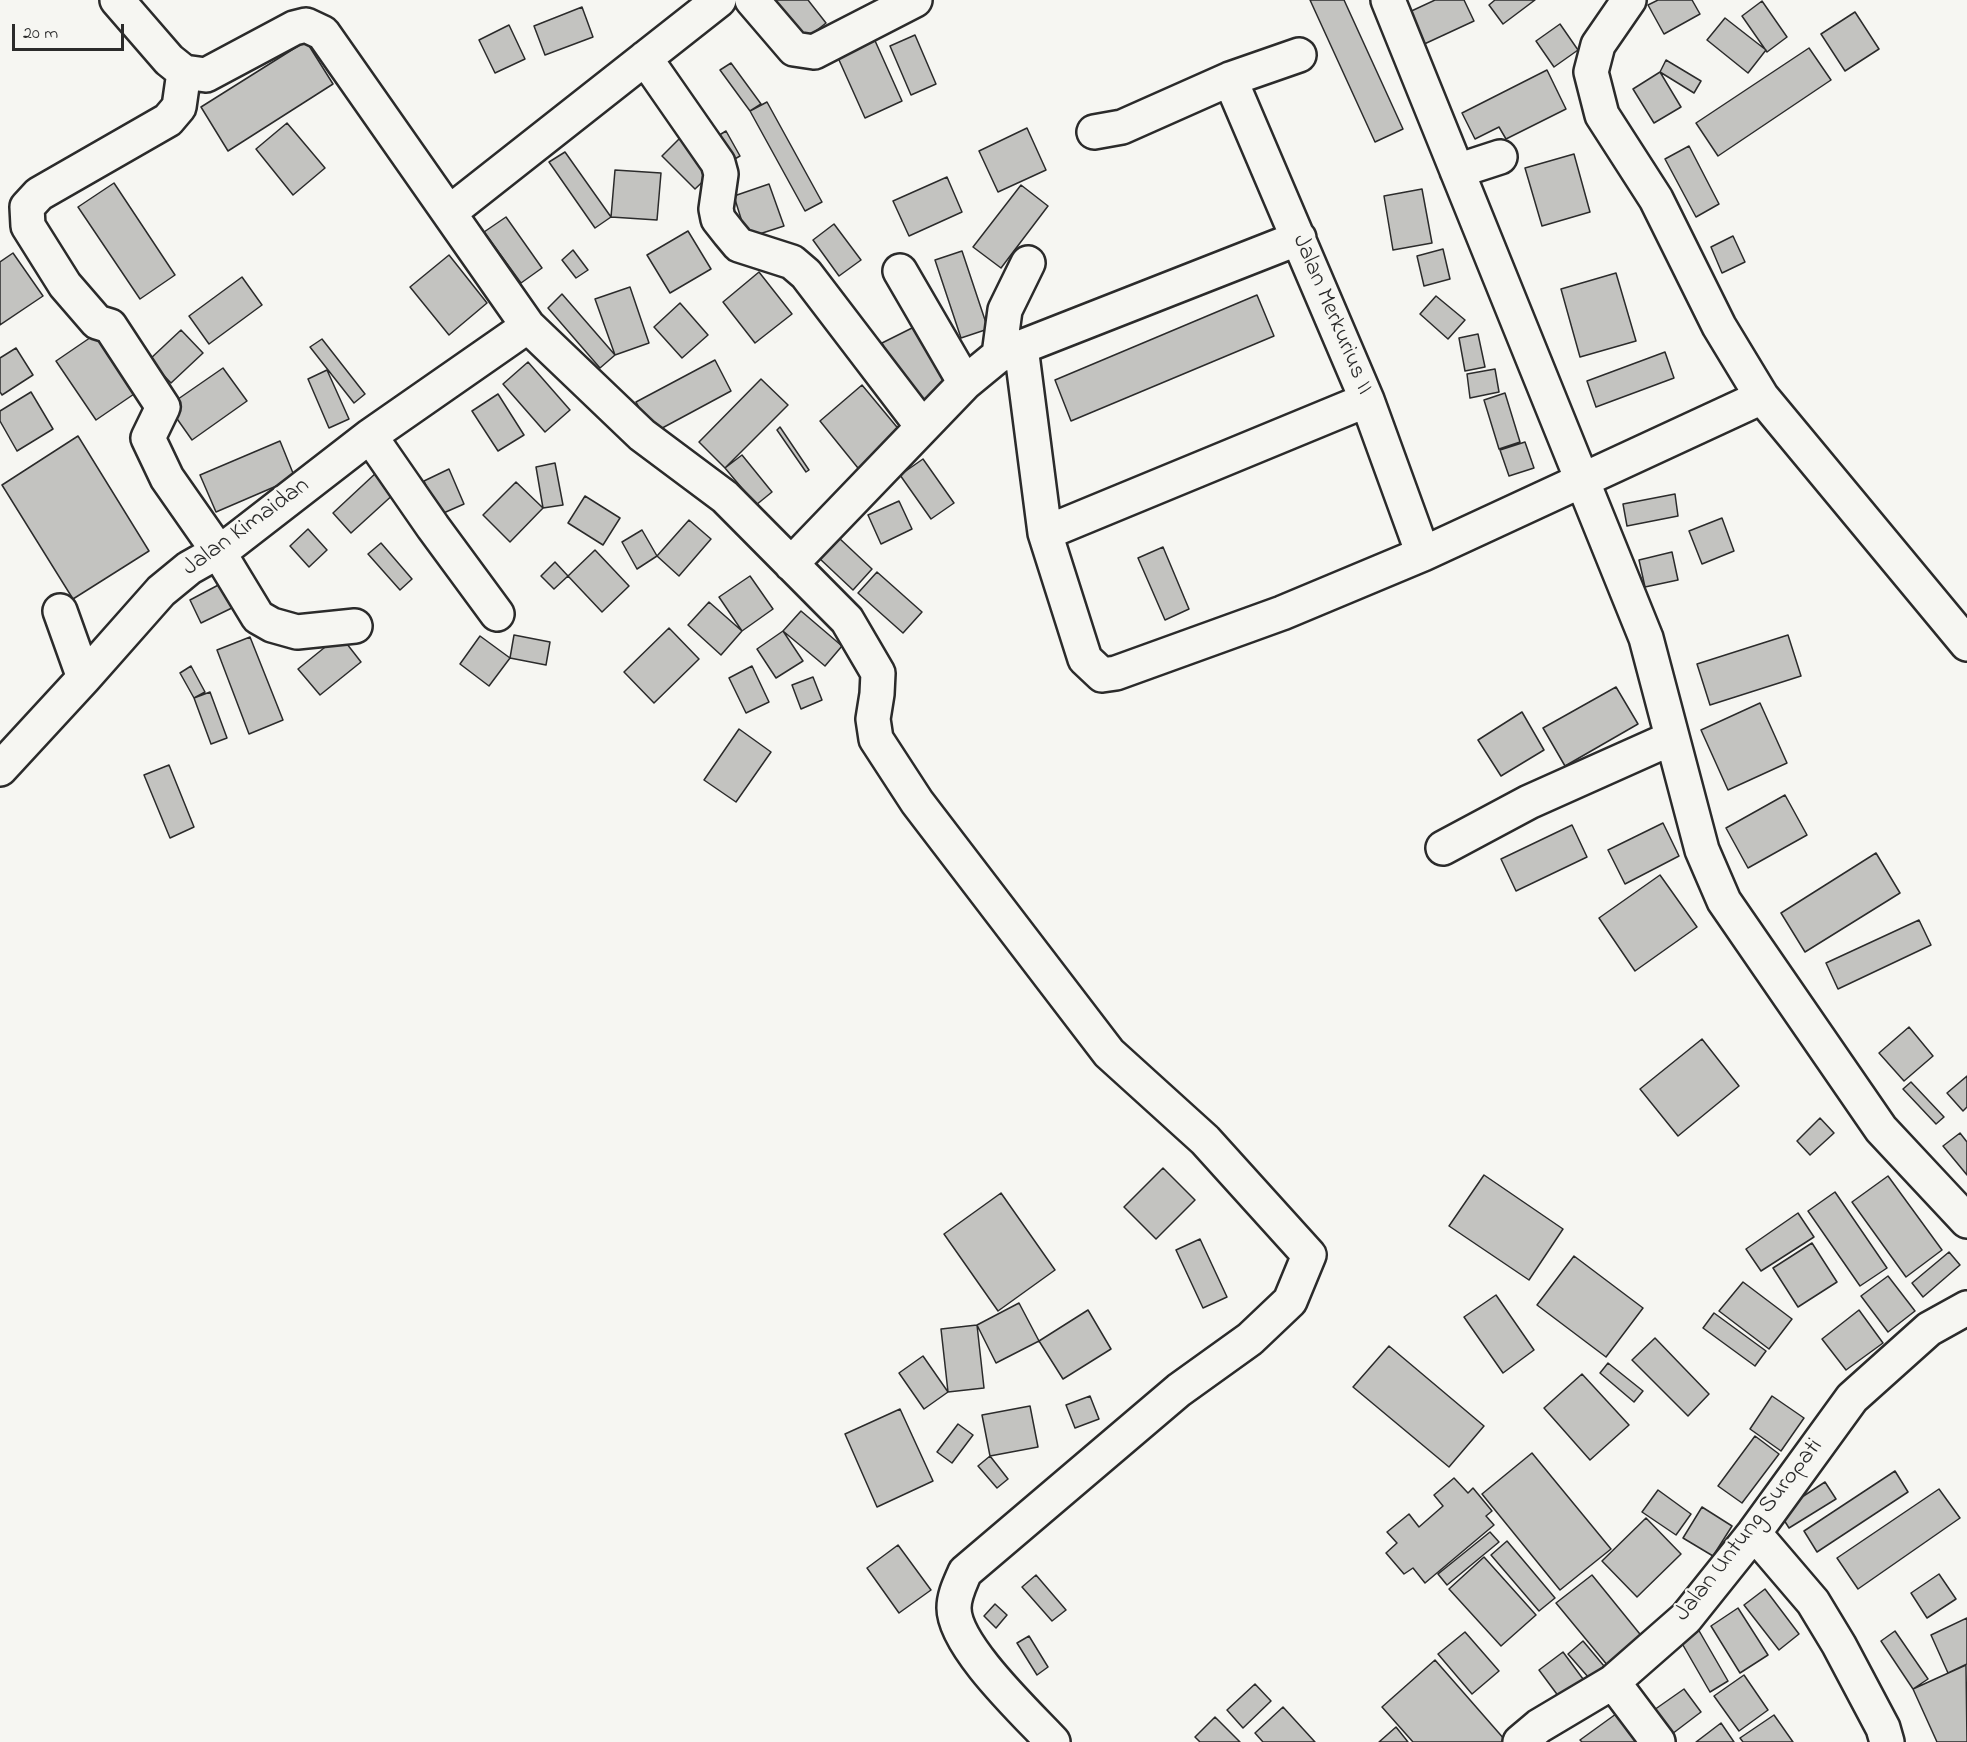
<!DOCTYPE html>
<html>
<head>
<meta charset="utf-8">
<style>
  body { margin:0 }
  #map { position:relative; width:1967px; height:1742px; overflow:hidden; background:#f6f6f2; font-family:"Indie Flower",sans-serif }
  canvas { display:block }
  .scale { position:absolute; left:12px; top:24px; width:112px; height:27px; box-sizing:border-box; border:3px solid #2b2b2b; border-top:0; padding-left:8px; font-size:18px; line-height:21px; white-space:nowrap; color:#2b2b2b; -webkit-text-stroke:4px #f6f6f2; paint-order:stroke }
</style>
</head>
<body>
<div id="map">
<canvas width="1967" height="1742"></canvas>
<div class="scale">20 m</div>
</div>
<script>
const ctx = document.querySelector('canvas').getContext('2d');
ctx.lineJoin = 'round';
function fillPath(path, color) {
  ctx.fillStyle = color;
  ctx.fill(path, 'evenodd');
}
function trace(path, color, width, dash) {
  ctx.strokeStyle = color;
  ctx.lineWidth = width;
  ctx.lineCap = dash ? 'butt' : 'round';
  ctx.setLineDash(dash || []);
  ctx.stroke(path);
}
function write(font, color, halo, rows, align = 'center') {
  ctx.font = font + ' "Indie Flower",sans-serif';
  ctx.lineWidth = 4.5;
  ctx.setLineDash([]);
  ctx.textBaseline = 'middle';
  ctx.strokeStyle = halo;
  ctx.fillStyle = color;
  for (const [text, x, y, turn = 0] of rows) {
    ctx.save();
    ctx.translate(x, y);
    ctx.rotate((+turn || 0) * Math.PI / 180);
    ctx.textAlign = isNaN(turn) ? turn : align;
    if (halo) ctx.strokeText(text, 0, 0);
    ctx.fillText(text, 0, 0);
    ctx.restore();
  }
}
const building = new Path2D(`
  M772,0H808L826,23L802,42Z
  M1310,0H1344L1403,129L1375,142Z
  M1435,0H1464L1474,21L1420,46L1405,14Z
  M1495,0H1535L1503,24L1489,5Z
  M1658,0H1692L1700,14L1664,34L1648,5Z
  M1762,1L1787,37L1767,52L1742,16Z
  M582,7L593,37L545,55L534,26Z
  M1855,12L1879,49L1845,71L1821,34Z
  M1725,18L1766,50L1748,73L1707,40Z
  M1560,24L1578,50L1554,67L1536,41Z
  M509,25L525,59L495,73L479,40Z
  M872,34L902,101L865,118L835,51Z
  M915,35L936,84L911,95L890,46Z
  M306,41L333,84L228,151L201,107Z
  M1809,48L1831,80L1718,156L1696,123Z
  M1666,60L1701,81L1694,93L1660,72Z
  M731,63L761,104L750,111L720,70Z
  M1547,70L1566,109L1506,139L1499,127L1475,139L1462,113Z
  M1660,72L1681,107L1654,123L1633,89Z
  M767,102L822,202L805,211L750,111Z
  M287,123L325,168L293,195L256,149Z
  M1027,128L1046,170L998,192L979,151Z
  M726,131L740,156L724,165L711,140Z
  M681,137L715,170L695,189L662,156Z
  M1689,146L1719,204L1696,217L1665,159Z
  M565,152L611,217L595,228L549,162Z
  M1574,154L1590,212L1542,226L1525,168Z
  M615,170L661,173L657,220L611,217Z
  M947,177L962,212L909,236L893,201Z
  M114,183L175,275L140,299L78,207Z
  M769,184L784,226L747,238L734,196Z
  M1021,185L1048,206L1001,268L973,247Z
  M1422,189L1432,243L1393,250L1384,196Z
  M506,217L542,268L521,283L484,232Z
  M834,224L861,260L839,276L813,240Z
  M688,231L711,269L670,293L647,255Z
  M1733,236L1745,262L1722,273L1711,247Z
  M1443,249L1450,279L1424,286L1417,256Z
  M573,250L588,270L576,278L562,260Z
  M962,251L988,329L961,338L935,260Z
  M13,253L43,296L0,325V262Z
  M449,255L487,303L449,335L410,287Z
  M759,272L792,314L755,343L723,302Z
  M1616,273L1636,341L1580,357L1561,289Z
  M242,277L262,305L209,344L189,316Z
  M630,287L649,343L615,355L595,299Z
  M562,294L615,355L600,368L548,308Z
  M1257,295L1274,336L1071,421L1055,380Z
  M1436,296L1465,320L1448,339L1420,314Z
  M680,303L708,335L682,358L654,327Z
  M916,326L950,395L917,412L882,343Z
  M181,330L203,353L171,383L149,360Z
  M97,333L137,392L96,420L56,361Z
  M1478,334L1485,367L1465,371L1459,338Z
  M322,339L365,394L354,403L310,347Z
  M16,348L33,375L2,395L0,392V358Z
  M1665,352L1674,378L1596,407L1587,381Z
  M715,360L731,391L653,433L636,402Z
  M528,362L570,410L545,432L503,384Z
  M223,368L247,401L192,440L168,406Z
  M1495,369L1499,392L1470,398L1467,374Z
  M327,370L349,419L329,428L308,379Z
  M761,379L788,405L725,468L699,442Z
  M862,385L906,438L862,473L820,421Z
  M31,392L53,429L17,451L0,421V411Z
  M1505,393L1520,442L1499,449L1484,400Z
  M498,394L524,435L498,451L472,411Z
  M780,427L809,470L806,472L777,430Z
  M78,436L149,551L73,599L2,485Z
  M280,441L295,478L216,512L200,475Z
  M1525,442L1534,468L1509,476L1500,450Z
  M742,455L772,492L756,505L725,468Z
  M923,459L954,503L931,519L900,475Z
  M555,463L563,505L543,508L536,467Z
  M449,469L464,504L439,515L424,481Z
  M377,472L396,492L351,533L333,513Z
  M516,482L543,508L510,542L483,515Z
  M1675,494L1678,516L1627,526L1623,504Z
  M585,496L620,518L603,545L568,523Z
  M899,501L912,529L881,544L868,515Z
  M1722,518L1734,551L1702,564L1689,531Z
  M689,520L711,539L679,576L657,556Z
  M308,529L327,550L309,567L290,546Z
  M642,530L657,556L637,569L622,542Z
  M839,538L872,569L853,590L819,558Z
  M381,543L412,579L400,590L368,554Z
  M1163,547L1189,609L1165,620L1138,558Z
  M595,550L629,586L602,612L568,576Z
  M1672,552L1678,580L1645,587L1639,560Z
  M555,562L568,576L554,589L541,576Z
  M877,572L922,612L903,633L858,593Z
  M750,576L773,609L742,631L719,597Z
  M224,582L236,606L201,623L190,600Z
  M709,602L742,631L721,655L688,625Z
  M801,611L842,646L825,666L783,631Z
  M669,628L699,659L654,703L624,672Z
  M783,631L803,661L776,678L757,649Z
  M340,635L361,662L320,695L298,669Z
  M514,635L550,642L546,665L510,658Z
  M1788,635L1801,676L1710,705L1697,664Z
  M480,636L510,658L489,686L460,664Z
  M250,637L283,720L249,734L217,650Z
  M191,666L205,692L194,698L180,673Z
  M752,666L769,702L746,713L729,678Z
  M813,677L822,700L801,709L792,685Z
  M1616,687L1638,724L1565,766L1543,728Z
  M210,692L227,738L211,744L194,698Z
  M1760,703L1787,763L1728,790L1701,730Z
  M1522,712L1544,750L1501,776L1478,740Z
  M739,729L771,752L736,802L704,780Z
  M169,765L194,827L170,838L144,775Z
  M1785,795L1807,835L1748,868L1726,828Z
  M1663,823L1679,856L1625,884L1608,850Z
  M1572,825L1587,857L1516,891L1501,859Z
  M1876,853L1900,893L1805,952L1781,913Z
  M1660,875L1697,927L1635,971L1599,918Z
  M1919,920L1931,945L1838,989L1826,963Z
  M1909,1027L1933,1056L1904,1081L1879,1053Z
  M1702,1039L1739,1086L1678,1136L1640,1089Z
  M1967,1076V1107L1963,1111L1947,1093Z
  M1911,1082L1944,1117L1936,1124L1903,1089Z
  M1820,1118L1834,1133L1810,1155L1797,1141Z
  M1960,1133L1967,1142V1175L1943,1146Z
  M1163,1168L1195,1200L1156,1239L1124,1207Z
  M1484,1175L1563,1229L1529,1280L1449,1226Z
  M1888,1176L1942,1250L1906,1277L1852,1202Z
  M1835,1192L1887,1268L1860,1286L1808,1211Z
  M1001,1193L1055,1270L998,1311L944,1234Z
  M1798,1213L1814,1237L1761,1271L1746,1249Z
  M1200,1239L1227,1297L1203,1308L1176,1250Z
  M1812,1243L1837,1282L1798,1307L1773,1268Z
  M1949,1252L1960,1265L1923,1297L1912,1283Z
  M1574,1256L1643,1308L1606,1357L1537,1305Z
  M1888,1276L1915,1311L1888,1332L1861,1296Z
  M1743,1282L1792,1319L1769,1349L1719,1311Z
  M1496,1295L1534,1350L1503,1373L1464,1317Z
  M1019,1303L1039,1341L996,1363L977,1325Z
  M1088,1310L1111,1349L1063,1379L1039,1341Z
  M1859,1310L1883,1343L1846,1370L1822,1339Z
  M1714,1313L1766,1351L1755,1366L1703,1328Z
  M977,1325L984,1388L948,1392L941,1329Z
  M1655,1338L1709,1394L1688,1416L1632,1360Z
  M1389,1346L1484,1426L1449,1467L1353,1387Z
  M923,1356L948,1392L924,1409L899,1373Z
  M1608,1363L1643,1391L1634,1402L1600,1373Z
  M1582,1374L1629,1425L1590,1460L1544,1408Z
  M1090,1396L1099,1419L1075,1428L1066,1405Z
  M1772,1396L1804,1418L1781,1451L1750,1429Z
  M1030,1406L1038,1447L990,1456L982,1415Z
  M900,1409L933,1481L877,1507L845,1434Z
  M958,1424L973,1435L952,1463L937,1452Z
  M1755,1436L1779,1454L1742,1503L1718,1486Z
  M1532,1453L1611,1549L1560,1590L1482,1494Z
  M990,1456L1008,1479L997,1488L978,1466Z
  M1895,1471L1908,1492L1817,1552L1804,1531Z
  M1454,1478L1468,1493L1473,1488L1492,1511L1486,1516L1494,1525L1425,1583L1413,1568L1404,1574L1386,1553L1397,1543L1387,1532L1409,1514L1419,1527L1443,1506L1434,1495Z
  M1825,1482L1836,1499L1789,1528L1779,1512Z
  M1939,1489L1960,1518L1858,1589L1837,1558Z
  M1658,1490L1691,1514L1676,1535L1642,1512Z
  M1702,1507L1732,1526L1713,1556L1683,1538Z
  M1646,1518L1681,1554L1637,1597L1602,1561Z
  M1490,1532L1499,1542L1447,1585L1438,1574Z
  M1507,1541L1555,1598L1539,1611L1491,1555Z
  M898,1545L931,1590L899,1613L867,1568Z
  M1484,1557L1536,1615L1501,1646L1449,1589Z
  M1939,1574L1956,1599L1927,1618L1911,1593Z
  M1036,1575L1066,1610L1052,1621L1022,1587Z
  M1592,1575L1648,1644L1613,1672L1556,1603Z
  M1765,1589L1799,1634L1779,1650L1744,1605Z
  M995,1604L1007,1615L996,1628L984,1616Z
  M1738,1608L1768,1655L1740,1673L1711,1626Z
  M1967,1618V1664L1948,1673L1931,1635Z
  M1694,1622L1728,1681L1710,1692L1676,1633Z
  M1895,1631L1928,1679L1913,1689L1881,1641Z
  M1465,1632L1499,1671L1472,1694L1438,1654Z
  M1029,1636L1048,1667L1037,1675L1017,1643Z
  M1583,1641L1604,1666L1589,1678L1568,1654Z
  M1563,1652L1586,1683L1562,1701L1539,1670Z
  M1435,1660L1505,1740L1503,1742H1413L1382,1707Z
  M1966,1665L1967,1742H1937L1913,1689Z
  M1744,1675L1768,1710L1739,1731L1714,1696Z
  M1255,1684L1271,1701L1243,1728L1227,1710Z
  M1684,1689L1701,1712L1672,1734L1654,1710Z
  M1627,1706L1652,1742H1582L1580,1740Z
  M1283,1707L1315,1742H1263L1255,1733Z
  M1774,1715L1793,1742H1743L1740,1738Z
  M1215,1717L1240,1742H1200L1195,1737Z
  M1721,1723L1734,1742H1696Z
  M1396,1727L1408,1742H1379Z`);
const street = new Path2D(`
  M117,0L169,60L184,72L206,75L294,28L306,25L323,33L528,326L642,435L725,497L847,620L878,673L877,694L873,719L876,739L917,802L1109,1053L1205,1140L1309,1255L1290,1301L1250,1339L1179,1390L965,1572C960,1584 954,1595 954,1608C954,1646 1027,1714 1053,1742
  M752,0L794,49L814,52L915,0
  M1388,0L1646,638L1702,850L1724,901L1881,1129L1967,1221
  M1629,0L1598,45L1591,72L1602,115L1656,199L1719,326L1762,397L1967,644
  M645,58L718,163L721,174L716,209L718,219L729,233L739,245L792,262L806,274L922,426
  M184,72L179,107L168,120L39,194L27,207L28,226L65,285L97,322L110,326L163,407L148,438L167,478L218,551L258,617L272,625L297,632L355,626
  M1230,79L1367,400L1423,554
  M1094,132L1122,127L1230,79L1299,55
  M1457,171L1500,157
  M450,212L719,0
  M900,271L965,383
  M1021,347L1045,533L1085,659L1102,675L1116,673L1282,613L1423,554L1762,397
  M1001,355L1299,238
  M370,436L433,527L497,614
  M1045,533L1367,400
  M791,564L965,383L999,355L1005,310L1028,263
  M60,611L84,678
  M0,769L84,678L161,591L189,568L228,546L370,436L528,326
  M1443,848L1529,802L1672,738
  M1754,1533L1813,1602L1839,1645L1883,1728L1887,1742
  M1613,1682L1658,1742
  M1520,1742L1539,1726L1613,1682L1686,1618L1754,1533L1852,1398L1929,1329L1967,1308`);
const streetNames = [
  ["Jalan Merkurius II",1331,315,67],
  ["Jalan Kimaidan",247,528,-36],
  ["Jalan Untung Suropati",1750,1531,-52]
];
fillPath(building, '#c3c3c0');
trace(building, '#2b2b2b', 1.5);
trace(street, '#2b2b2b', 38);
trace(street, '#f6f6f2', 33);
write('24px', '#2b2b2b', '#f6f6f2', streetNames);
</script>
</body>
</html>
